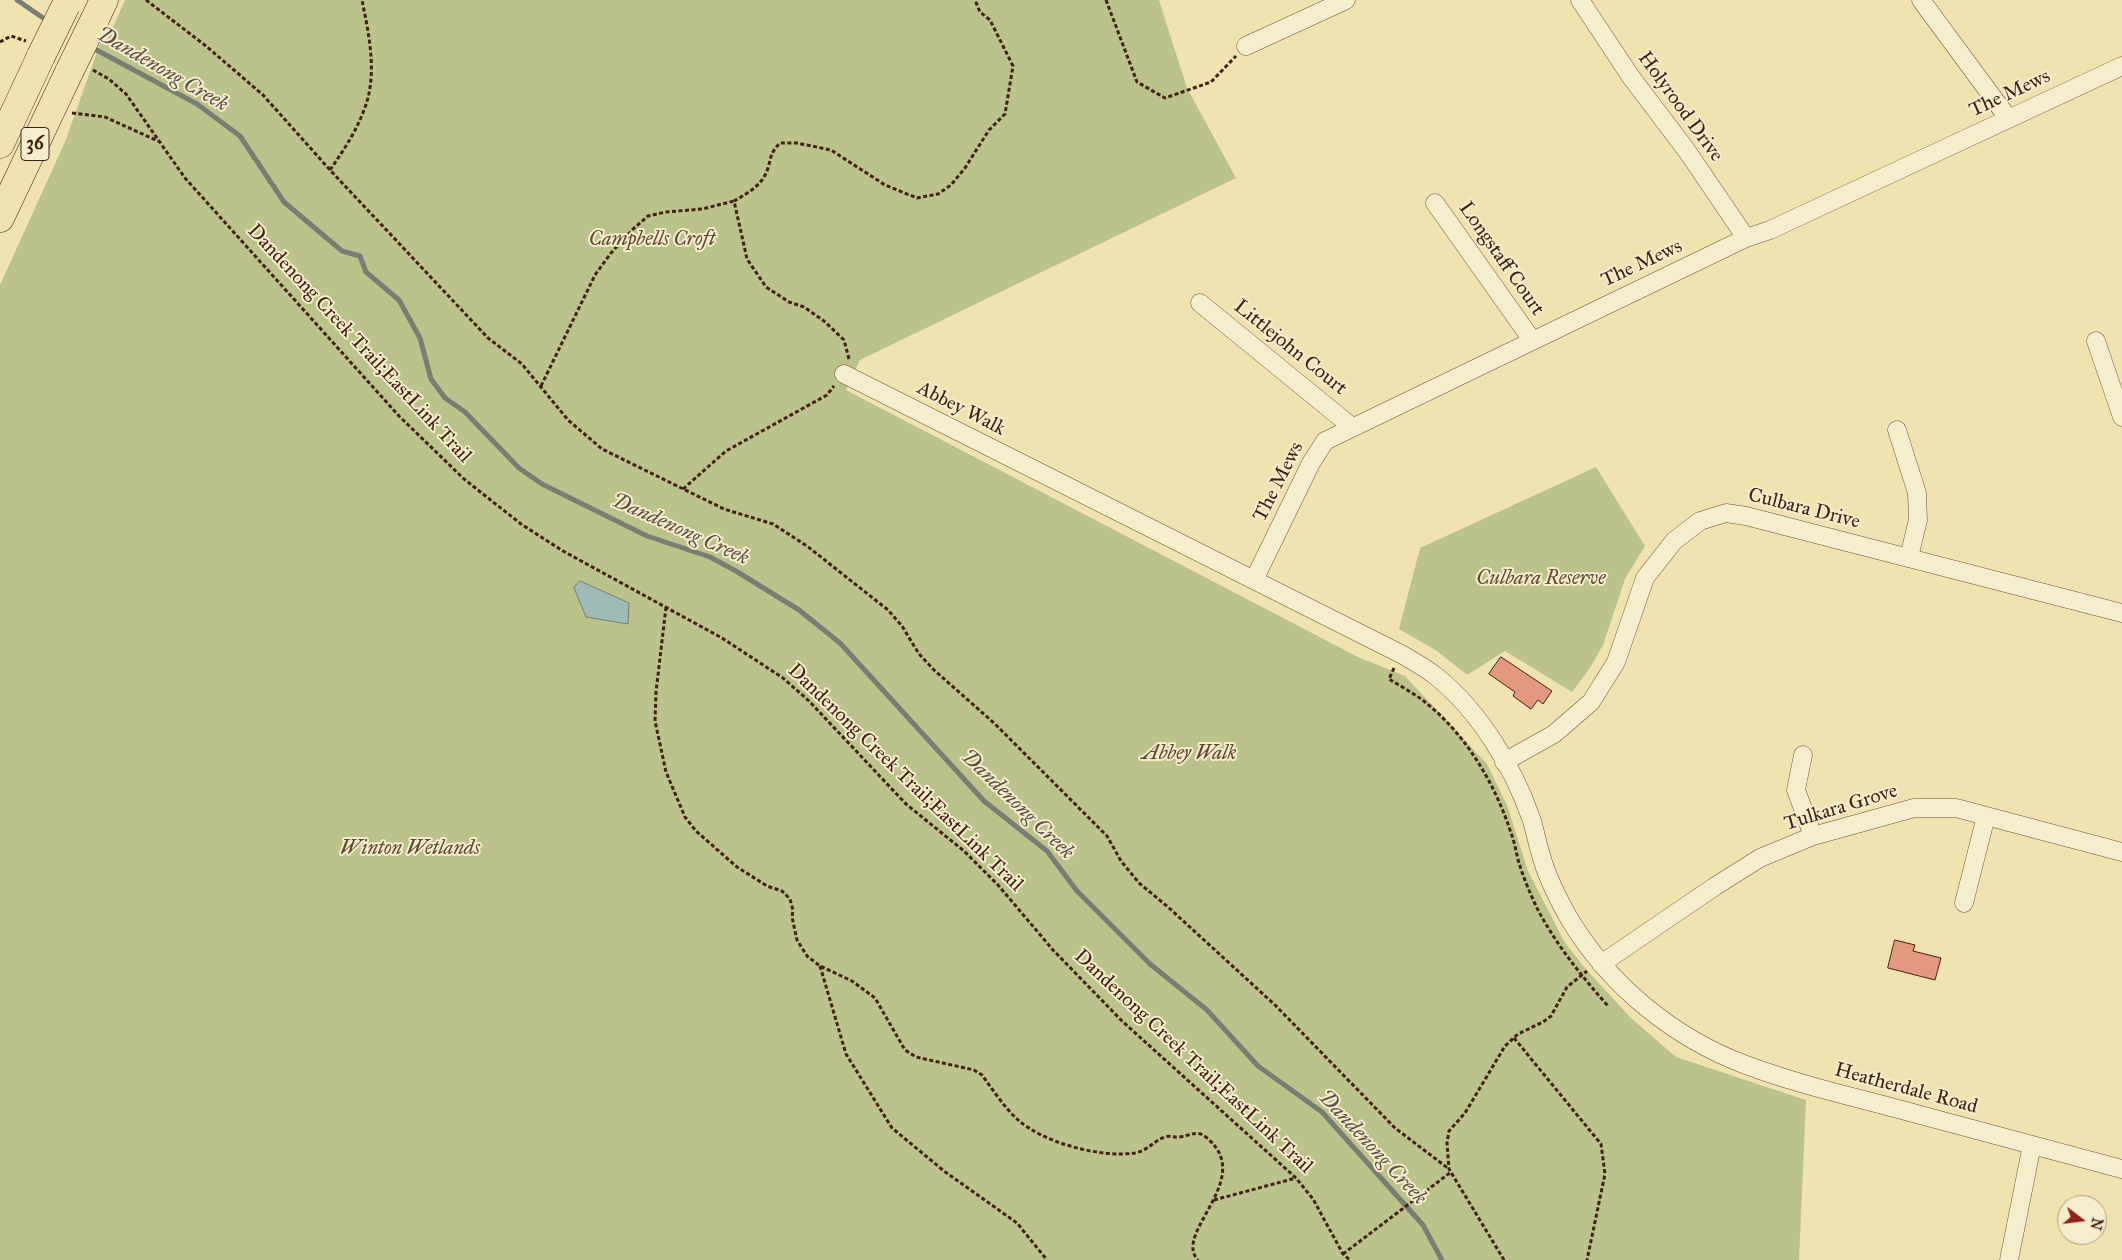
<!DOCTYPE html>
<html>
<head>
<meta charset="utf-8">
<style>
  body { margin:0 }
  #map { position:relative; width:2122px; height:1260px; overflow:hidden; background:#f1e3b0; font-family:"IM FELL Great Primer",serif }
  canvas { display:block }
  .north { position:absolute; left:2057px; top:1195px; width:50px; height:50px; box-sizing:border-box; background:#f6edcc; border:1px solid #ae9b81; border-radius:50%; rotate:105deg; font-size:14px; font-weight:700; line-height:20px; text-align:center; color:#422011 }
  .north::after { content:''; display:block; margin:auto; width:18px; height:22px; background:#8f2418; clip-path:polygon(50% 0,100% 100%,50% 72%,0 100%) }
</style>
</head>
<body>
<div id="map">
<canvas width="2122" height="1260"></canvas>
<div class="north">N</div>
</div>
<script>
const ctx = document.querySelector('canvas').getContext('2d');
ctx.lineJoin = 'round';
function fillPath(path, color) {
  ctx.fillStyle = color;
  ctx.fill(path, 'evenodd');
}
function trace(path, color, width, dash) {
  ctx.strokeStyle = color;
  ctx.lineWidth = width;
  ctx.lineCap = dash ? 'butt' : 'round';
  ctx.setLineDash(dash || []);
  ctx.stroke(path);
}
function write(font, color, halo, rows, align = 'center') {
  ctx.font = font + ' "IM FELL Great Primer",serif';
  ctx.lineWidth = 4;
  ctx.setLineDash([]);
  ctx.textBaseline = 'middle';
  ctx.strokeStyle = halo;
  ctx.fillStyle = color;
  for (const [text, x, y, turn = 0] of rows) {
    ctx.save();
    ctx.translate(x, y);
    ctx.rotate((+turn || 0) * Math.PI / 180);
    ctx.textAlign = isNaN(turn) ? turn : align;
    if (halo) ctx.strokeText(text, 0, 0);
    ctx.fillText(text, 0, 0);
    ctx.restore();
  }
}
const green = new Path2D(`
  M125,0H1159L1187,88L1236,178L860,360L846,390L1358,657L1405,676L1487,764L1507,805L1528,871L1564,941L1584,967L1631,1018L1676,1057L1806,1100L1799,1260H0V285L65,142L102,38L107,40Z
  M1596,467L1645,546L1625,579L1603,645L1590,668L1572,692L1505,651L1467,675L1437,651L1399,629L1420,548Z`);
const water = new Path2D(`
  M580,581L629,603L628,624L586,617L574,588Z`);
const stream = new Path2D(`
  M17,0L49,22
  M91,47L197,104L240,136L284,202L342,251L360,256L366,272L399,300L420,338L431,379L445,398L465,412L519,468L542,484L647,536L710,557L736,571L799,610L840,643L984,801L1047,851L1077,891L1150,964L1207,1010L1258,1066L1322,1112L1423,1225L1442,1260`);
const building = new Path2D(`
  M1501,657L1552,691L1543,704L1538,700L1531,709L1513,696L1515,692L1489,674Z
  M1895,940L1915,945L1913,951L1941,958L1935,980L1888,968Z`);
const path = new Path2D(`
  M146,0L206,46L263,95L330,170L488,338L522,364L568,420L602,449L724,509L773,524L807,546L888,610L902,626L919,654L934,670L994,723L1107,836L1121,861L1139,883L1168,907L1275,1005L1395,1128L1449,1169
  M1106,0L1137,82L1165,98L1211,82L1236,56
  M0,42L11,36L26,41
  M93,70L109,79L126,94L185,178L399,416L464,479L521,524L563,551L722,638L783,678L809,701L906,804L964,851L998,885L1053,950L1122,1021L1296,1178L1313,1199L1343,1254L1350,1260
  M72,113L105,117L160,142
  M330,170C343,151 356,132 364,110C378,75 369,35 362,0
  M849,359L844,340L824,321L804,307L789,302L766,287L747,259L734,201C748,193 763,185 768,168C772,154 770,154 780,143H797L831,150L885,185L917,198L938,194L951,185L965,168L989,130L1005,114L1013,66L990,20L980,12L975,0
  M541,386L595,275L611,253L632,230L648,216L666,212L702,209L734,201
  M683,489L726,451L827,395L834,386
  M666,607L656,692L655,721L666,772L685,817L696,831L737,867L767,886L782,891L790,899L793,910L792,917L797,940L807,956L820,966L852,981L875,998L905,1050L916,1057L974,1070L982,1075C993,1090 1004,1107 1017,1119C1043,1143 1101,1158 1135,1153C1149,1150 1153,1141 1165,1137C1170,1135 1174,1138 1179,1137C1190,1136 1197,1129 1207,1138C1256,1179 1172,1233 1198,1260
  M1394,668L1389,679C1399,685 1411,692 1421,699C1464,731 1495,783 1511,833C1515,843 1516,853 1519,863C1524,879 1531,896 1539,912C1558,947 1583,978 1609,1007
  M820,966L846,1054L892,1128L944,1171L1017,1223L1047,1260
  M1514,1038L1601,1144L1605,1174L1587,1260
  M1214,1200L1296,1178
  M1343,1254L1451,1172
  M1504,1260L1449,1169L1447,1143L1449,1131L1465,1113L1505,1046L1518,1034L1543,1022L1551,1016L1567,987L1587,971`);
const minor = new Path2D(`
  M1580,0L1631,77L1687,151L1746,238
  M1921,0L2008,118
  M1246,46L1346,0
  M1435,203L1532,340
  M1200,303L1352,427
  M2096,341L2122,417
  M844,374L1401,654C1413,661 1426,668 1437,677C1480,712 1513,767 1531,818C1535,830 1537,843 1541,855C1547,878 1558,899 1570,920C1610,986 1674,1038 1746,1065C1797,1084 1850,1096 1902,1110C1975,1130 2048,1149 2122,1169
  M1897,430L1917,493L1918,520L1909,557
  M1254,580L1311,463L1325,441L1746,238L1770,230L2122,66
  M1803,755L1796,790L1813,836
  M1504,762L1554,734L1591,702L1616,662L1645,578L1674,541L1700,521L1726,513L1746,516L2122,613
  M1964,903L1986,816
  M1601,964L1714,887L1760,858L1813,836L1914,808H1956L2122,852
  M2009,1260L2032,1145`);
const primary = new Path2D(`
  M95,19L104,0
  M0,144L41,56
  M0,218L70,70`);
const primaryBridge = new Path2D(`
  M41,56L66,5
  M70,70L95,19`);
const shields = [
  [35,144,28]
];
const shieldNames = [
  ["36",35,144]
];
const streetNames = [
  ["The Mews",2010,94,-25],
  ["Holyrood Drive",1680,107,54],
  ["Longstaff Court",1501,259,55],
  ["The Mews",1642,264,-25],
  ["Dandenong Creek Trail;EastLink Trail",359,344,47],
  ["Littlejohn Court",1290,348,39],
  ["Abbey Walk",961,409,27],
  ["The Mews",1279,482,-63],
  ["Culbara Drive",1804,509,14],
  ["Dandenong Creek Trail;EastLink Trail",905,778,44],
  ["Tulkara Grove",1841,808,-17],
  ["Dandenong Creek Trail;EastLink Trail",1193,1062,43],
  ["Heatherdale Road",1906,1089,15]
];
const parkNames = [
  ["Campbells Croft",652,240],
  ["Culbara Reserve",1541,579],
  ["Abbey Walk",1189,754],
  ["Winton Wetlands",410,849]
];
const waterNames = [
  ["Dandenong Creek",162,70,30],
  ["Dandenong Creek",680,530,24],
  ["Dandenong Creek",1017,805,44],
  ["Dandenong Creek",1372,1148,47]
];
fillPath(green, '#bcc38a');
fillPath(water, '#9fbbb6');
trace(water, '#7a7d74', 1);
trace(stream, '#7a7d74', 5);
fillPath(building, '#e39882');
trace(building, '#422011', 1);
trace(minor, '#6e5139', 19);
trace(primary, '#422011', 29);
trace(path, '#422011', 3, [4, 2.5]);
trace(minor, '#f6edcc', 18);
trace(primary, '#f1e3b0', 28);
trace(primaryBridge, '#422011', 29, []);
trace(primaryBridge, '#f1e3b0', 28);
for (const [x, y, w] of shields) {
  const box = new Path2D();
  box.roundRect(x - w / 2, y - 16.5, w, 33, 4);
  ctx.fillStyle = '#f6edcc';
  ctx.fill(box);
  trace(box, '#422011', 1);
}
write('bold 19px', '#422011', null, shieldNames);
write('20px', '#422011', '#f6edcc', streetNames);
write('italic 20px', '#60492f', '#f6edcc', parkNames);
write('italic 21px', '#5e4e43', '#f6edcc', waterNames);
</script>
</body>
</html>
